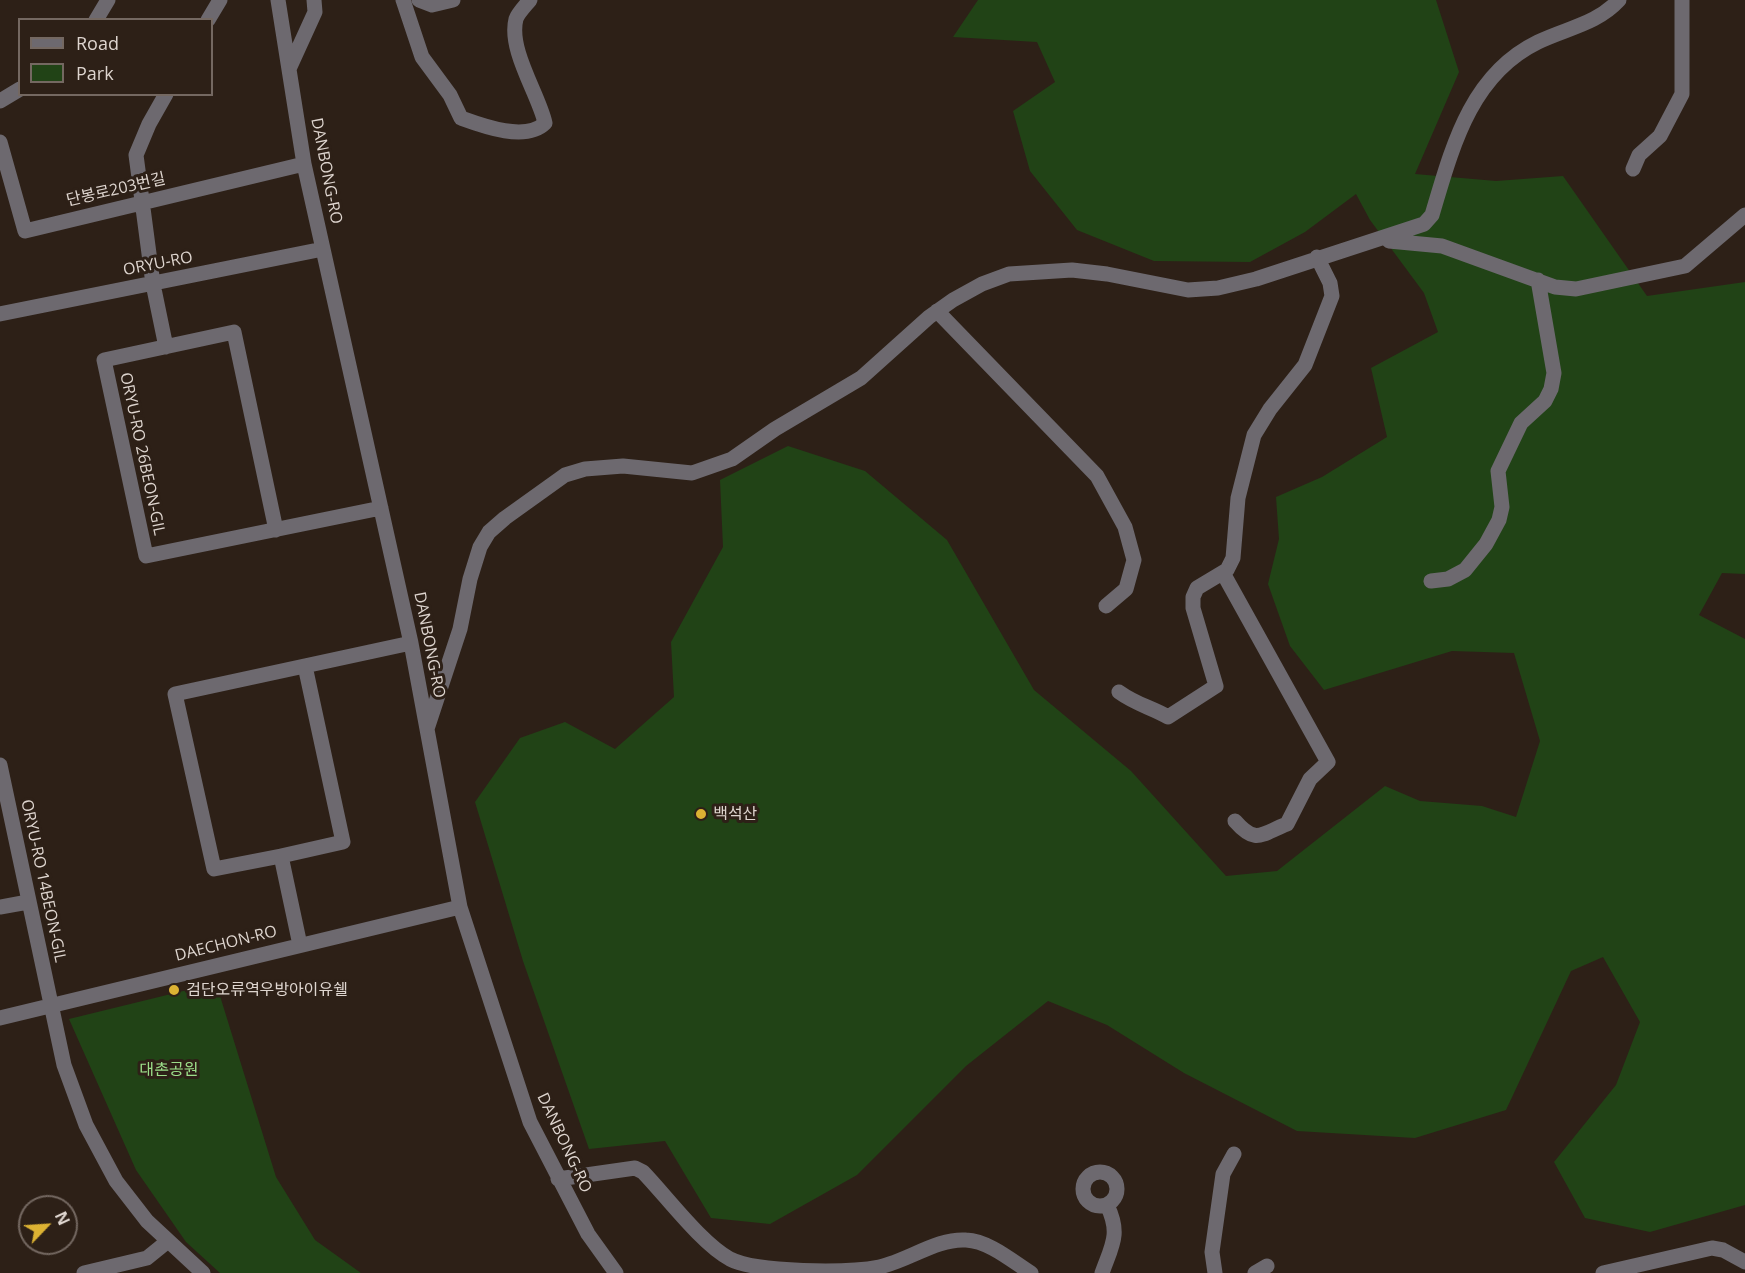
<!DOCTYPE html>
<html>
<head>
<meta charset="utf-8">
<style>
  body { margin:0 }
  #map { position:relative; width:1745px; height:1273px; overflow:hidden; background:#2d2017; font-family:"Open Sans",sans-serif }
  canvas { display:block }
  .legend { position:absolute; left:18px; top:18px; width:195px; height:78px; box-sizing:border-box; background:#2d2017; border:2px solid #746861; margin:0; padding:8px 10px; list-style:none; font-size:18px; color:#ded5cf }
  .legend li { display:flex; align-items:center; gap:12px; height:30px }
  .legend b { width:30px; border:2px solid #746861 }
  .north { position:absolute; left:18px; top:1195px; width:60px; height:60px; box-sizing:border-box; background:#2d2017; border:2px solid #746861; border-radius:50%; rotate:65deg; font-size:16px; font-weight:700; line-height:24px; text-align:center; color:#ded5cf }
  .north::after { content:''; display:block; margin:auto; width:21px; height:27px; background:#dcb233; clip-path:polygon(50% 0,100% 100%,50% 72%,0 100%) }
</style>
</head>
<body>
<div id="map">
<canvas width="1745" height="1273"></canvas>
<ul class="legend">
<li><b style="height:8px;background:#6d696f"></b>Road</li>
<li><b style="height:16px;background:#214316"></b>Park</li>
</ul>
<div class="north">N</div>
</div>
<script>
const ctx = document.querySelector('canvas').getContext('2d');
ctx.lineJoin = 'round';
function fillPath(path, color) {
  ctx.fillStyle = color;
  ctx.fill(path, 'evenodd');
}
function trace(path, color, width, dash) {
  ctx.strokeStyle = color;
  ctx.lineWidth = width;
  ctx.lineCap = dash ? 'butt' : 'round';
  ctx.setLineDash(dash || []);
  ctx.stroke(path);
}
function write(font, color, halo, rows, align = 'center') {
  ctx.font = font + ' "Open Sans","Noto Sans KR",sans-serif';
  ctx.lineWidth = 6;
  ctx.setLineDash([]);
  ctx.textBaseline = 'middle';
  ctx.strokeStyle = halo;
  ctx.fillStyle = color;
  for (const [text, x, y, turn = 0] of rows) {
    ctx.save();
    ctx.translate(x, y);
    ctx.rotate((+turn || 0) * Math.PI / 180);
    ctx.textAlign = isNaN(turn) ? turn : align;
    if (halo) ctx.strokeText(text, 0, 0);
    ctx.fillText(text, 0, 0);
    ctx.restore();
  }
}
const green = new Path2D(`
  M978,0H1436L1459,72L1415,174L1496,181L1563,176L1647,296L1745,282V574L1722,573L1699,615L1745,639V1205L1650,1232L1585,1218L1554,1162L1616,1085L1640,1022L1603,957L1571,971L1506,1110L1415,1138L1297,1131L1184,1073L1107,1025L1048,1001L966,1066L857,1175L770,1224L711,1218L665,1141L589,1149L523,961L475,802L520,738L565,722L615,749L674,697L671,642L723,547L720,480L788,446L865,471L947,540L1034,690L1131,771L1226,876L1277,871L1385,786L1420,801L1482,806L1516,817L1540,741L1514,653L1452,651L1324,690L1290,646L1268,584L1279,539L1276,497L1322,477L1387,437L1371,368L1438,332L1424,293L1370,220L1356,194L1305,232L1250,262L1154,261L1077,230L1030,171L1013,111L1055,82L1037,42L953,37Z
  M216,983L276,1177L315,1240L361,1273H220L186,1242L136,1170L69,1019Z`);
const minor = new Path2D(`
  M278,0L304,164L411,643L460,907L530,1122L588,1234L616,1273
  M403,0L422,57L450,95L461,118C483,126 526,142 545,123C539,95 508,50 516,19C518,13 526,5 530,0
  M419,0L432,5L453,0
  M96,20L108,0
  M208,20L220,0
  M289,69L315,12L314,0
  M166,94L149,124L136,155L153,284L166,347
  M0,101L20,89
  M0,142L25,231L304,164
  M1633,169L1639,155L1660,136L1682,94V0
  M1389,241L1442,246L1555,287L1576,289L1685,266L1745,215
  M937,311L1097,476L1125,527L1134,560L1126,589L1106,606
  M0,314L323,249
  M276,530L234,332L104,360L146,556L381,508
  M1223,573L1328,762L1310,779L1287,824C1261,834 1256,845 1235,821
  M1431,581L1448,579L1465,570L1486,544L1499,520L1502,507L1498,471L1521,423L1545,401L1551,389L1554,373L1538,280
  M1119,692C1137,705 1151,707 1168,717L1216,686L1193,608V597L1197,588L1227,570L1233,558L1238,498L1254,435L1270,409L1305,365L1332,296L1330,283L1317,257
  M427,729L460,629L470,579L480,547L489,532L505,518L565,475L585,469L623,466L692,473L732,459L775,429L861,378L929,317L953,300L982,284L1009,274L1072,270L1107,274L1188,290L1218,288L1256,279L1424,224L1432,215C1452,148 1470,75 1538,42C1567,28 1597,24 1619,0
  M0,765L64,1065L86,1125L116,1181L147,1221L203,1273
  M281,856L343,842L305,666
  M0,907L28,902
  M300,945L281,856L214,869L175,694L411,643
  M0,1018L460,907
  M1083 1189a17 17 0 1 1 34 0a17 17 0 1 1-34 0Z
  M558,1179L635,1168L643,1172C667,1197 701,1243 730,1259C757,1273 848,1273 879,1267C908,1261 937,1238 966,1240C989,1241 1012,1261 1031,1273
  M84,1273L147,1258L168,1241
  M1102,1273C1112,1245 1121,1234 1107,1205
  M1215,1273L1212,1252L1223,1174L1234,1154
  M1255,1273L1267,1266
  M1603,1273L1712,1248L1723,1250L1745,1262`);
const markers = [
  [701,814,6,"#dcb233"],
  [174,990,6,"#dcb233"]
];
const streetNames = [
  ["DANBONG-RO",326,171,79],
  ["단봉로203번길",116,190,-13],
  ["ORYU-RO",158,264,-11],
  ["ORYU-RO 26BEON-GIL",142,454,78],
  ["DANBONG-RO",429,645,79],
  ["ORYU-RO 14BEON-GIL",43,881,78],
  ["DAECHON-RO",226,944,-14],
  ["DANBONG-RO",564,1143,65]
];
const poiNames = [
  ["백석산",713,814],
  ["검단오류역우방아이유쉘",186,990]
];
const parkNames = [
  ["대촌공원",169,1070]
];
fillPath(green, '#214316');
trace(minor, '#6d696f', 15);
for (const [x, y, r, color] of markers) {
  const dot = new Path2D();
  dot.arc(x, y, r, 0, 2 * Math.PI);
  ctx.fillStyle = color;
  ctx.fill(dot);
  trace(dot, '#2d2017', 2);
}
write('16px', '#ded5cf', '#2d2017', streetNames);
write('16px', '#ded5cf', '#2d2017', poiNames, 'left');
write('16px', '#9cdf8a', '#2d2017', parkNames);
</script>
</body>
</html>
